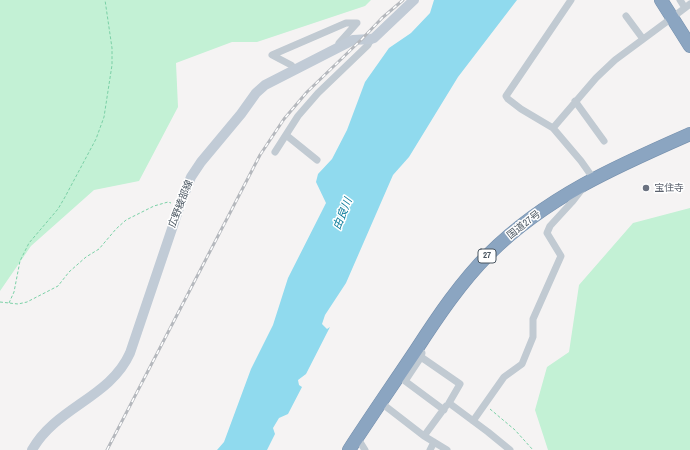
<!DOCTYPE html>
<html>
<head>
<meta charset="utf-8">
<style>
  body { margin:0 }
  canvas { display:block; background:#f5f3f3 }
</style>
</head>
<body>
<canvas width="690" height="450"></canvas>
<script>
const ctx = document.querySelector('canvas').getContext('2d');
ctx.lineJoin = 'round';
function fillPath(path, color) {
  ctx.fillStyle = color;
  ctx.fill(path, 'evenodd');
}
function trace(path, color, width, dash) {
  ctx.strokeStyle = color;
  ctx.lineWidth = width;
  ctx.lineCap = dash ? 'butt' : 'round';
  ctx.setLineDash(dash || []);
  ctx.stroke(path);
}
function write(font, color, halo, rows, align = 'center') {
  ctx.font = font + ' "Archivo Narrow","Noto Sans JP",sans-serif';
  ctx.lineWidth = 3;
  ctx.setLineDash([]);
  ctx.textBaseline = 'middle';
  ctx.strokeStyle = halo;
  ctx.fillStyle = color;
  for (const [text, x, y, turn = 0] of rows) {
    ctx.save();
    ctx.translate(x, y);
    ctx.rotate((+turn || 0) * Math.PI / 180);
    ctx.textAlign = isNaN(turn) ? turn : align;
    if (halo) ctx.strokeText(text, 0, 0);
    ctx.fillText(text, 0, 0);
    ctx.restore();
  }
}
const green = new Path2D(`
  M0,0H371L365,6L257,42H232L176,63L178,107L139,181L94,190L31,246L0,291Z
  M690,208V450H548L535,410L547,367L569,352L579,285L633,223Z`);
const water = new Path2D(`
  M434,0H517L458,77L409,157L393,175L346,283L325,315L322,324L327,329L330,327L306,374L298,380L299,385L302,387L288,414L279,418L273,428L275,434L267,450H217L224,442L251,369L273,325L288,278L326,203L316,182L318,174L332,159L347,130L365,82L389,48L411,33L430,13Z`);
const path = new Path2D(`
  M0,302L18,304L27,302L58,286L69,272L86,257L99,249L116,229L126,220L154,206L168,202L171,203
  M9,303L14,292L20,261L29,243L58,209L65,197L96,139L104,117L112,65V48L105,0
  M490,409L515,430L533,450`);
const street = new Path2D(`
  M571,0L506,96L508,99L521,109L553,128L581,161L593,178
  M680,0L685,8
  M677,14L690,4
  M626,16L643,39
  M296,70L291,65L272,55L346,23H357L339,43L342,46
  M575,101L604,141
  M553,128L596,78L615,60L669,20
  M286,135L317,160
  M275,152L298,116L318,93L368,45L371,39
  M417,348L422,353L421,357L460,384L449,403L488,432L510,450
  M421,357L405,381L444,410
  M380,402L424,436L447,450
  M473,421L504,377L522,364L533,337V319L561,256L547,233L550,226L572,202L582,189
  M424,436L446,406
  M357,437L365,450
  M430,450L434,442`);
const secondary = new Path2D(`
  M32,450C56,407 110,398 130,353L180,205L191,177L201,162L241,114L256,93L265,85L353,40L371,39L374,38L414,0`);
const highway = new Path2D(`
  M661,0L690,46
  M349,450C371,416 394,383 416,350C438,316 461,282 489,254C546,197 617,166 690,134`);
const rail = new Path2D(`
  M107,450L260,155L284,119L307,92L362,39L382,18L403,0`);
const markers = [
  [646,188,4,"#6b7280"]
];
const shields = [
  [487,256,18]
];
const shieldNames = [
  ["27",487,256]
];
const worshipNames = [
  ["宝住寺",654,188]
];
const streetNames = [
  ["広野綾部線",181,204,-69],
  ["国道27号",524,225,-38]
];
const waterNames = [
  ["由良川",343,214,-68]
];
fillPath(green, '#c3f1d5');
fillPath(water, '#90daee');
trace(highway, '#7690ad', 14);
trace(path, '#7ad0a6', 1, [3, 2]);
trace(street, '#c1cad2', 7);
trace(secondary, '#c1cbd6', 10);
trace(highway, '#8ba5c1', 13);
trace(rail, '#b5b8bd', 3);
trace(rail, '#fff', 1.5, [4.5]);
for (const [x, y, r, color] of markers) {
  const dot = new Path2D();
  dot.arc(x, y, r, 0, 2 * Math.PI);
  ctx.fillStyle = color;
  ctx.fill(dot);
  trace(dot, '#fff', 1.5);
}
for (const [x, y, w] of shields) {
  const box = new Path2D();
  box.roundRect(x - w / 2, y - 7, w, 14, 3);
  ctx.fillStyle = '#fff';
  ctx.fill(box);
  trace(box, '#4a5661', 1);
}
write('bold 9px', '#4a5661', null, shieldNames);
write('10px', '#5b616d', '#fff', worshipNames, 'left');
write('10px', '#4a5661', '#fff', streetNames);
write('italic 11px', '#0c7c9b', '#fff', waterNames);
</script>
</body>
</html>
